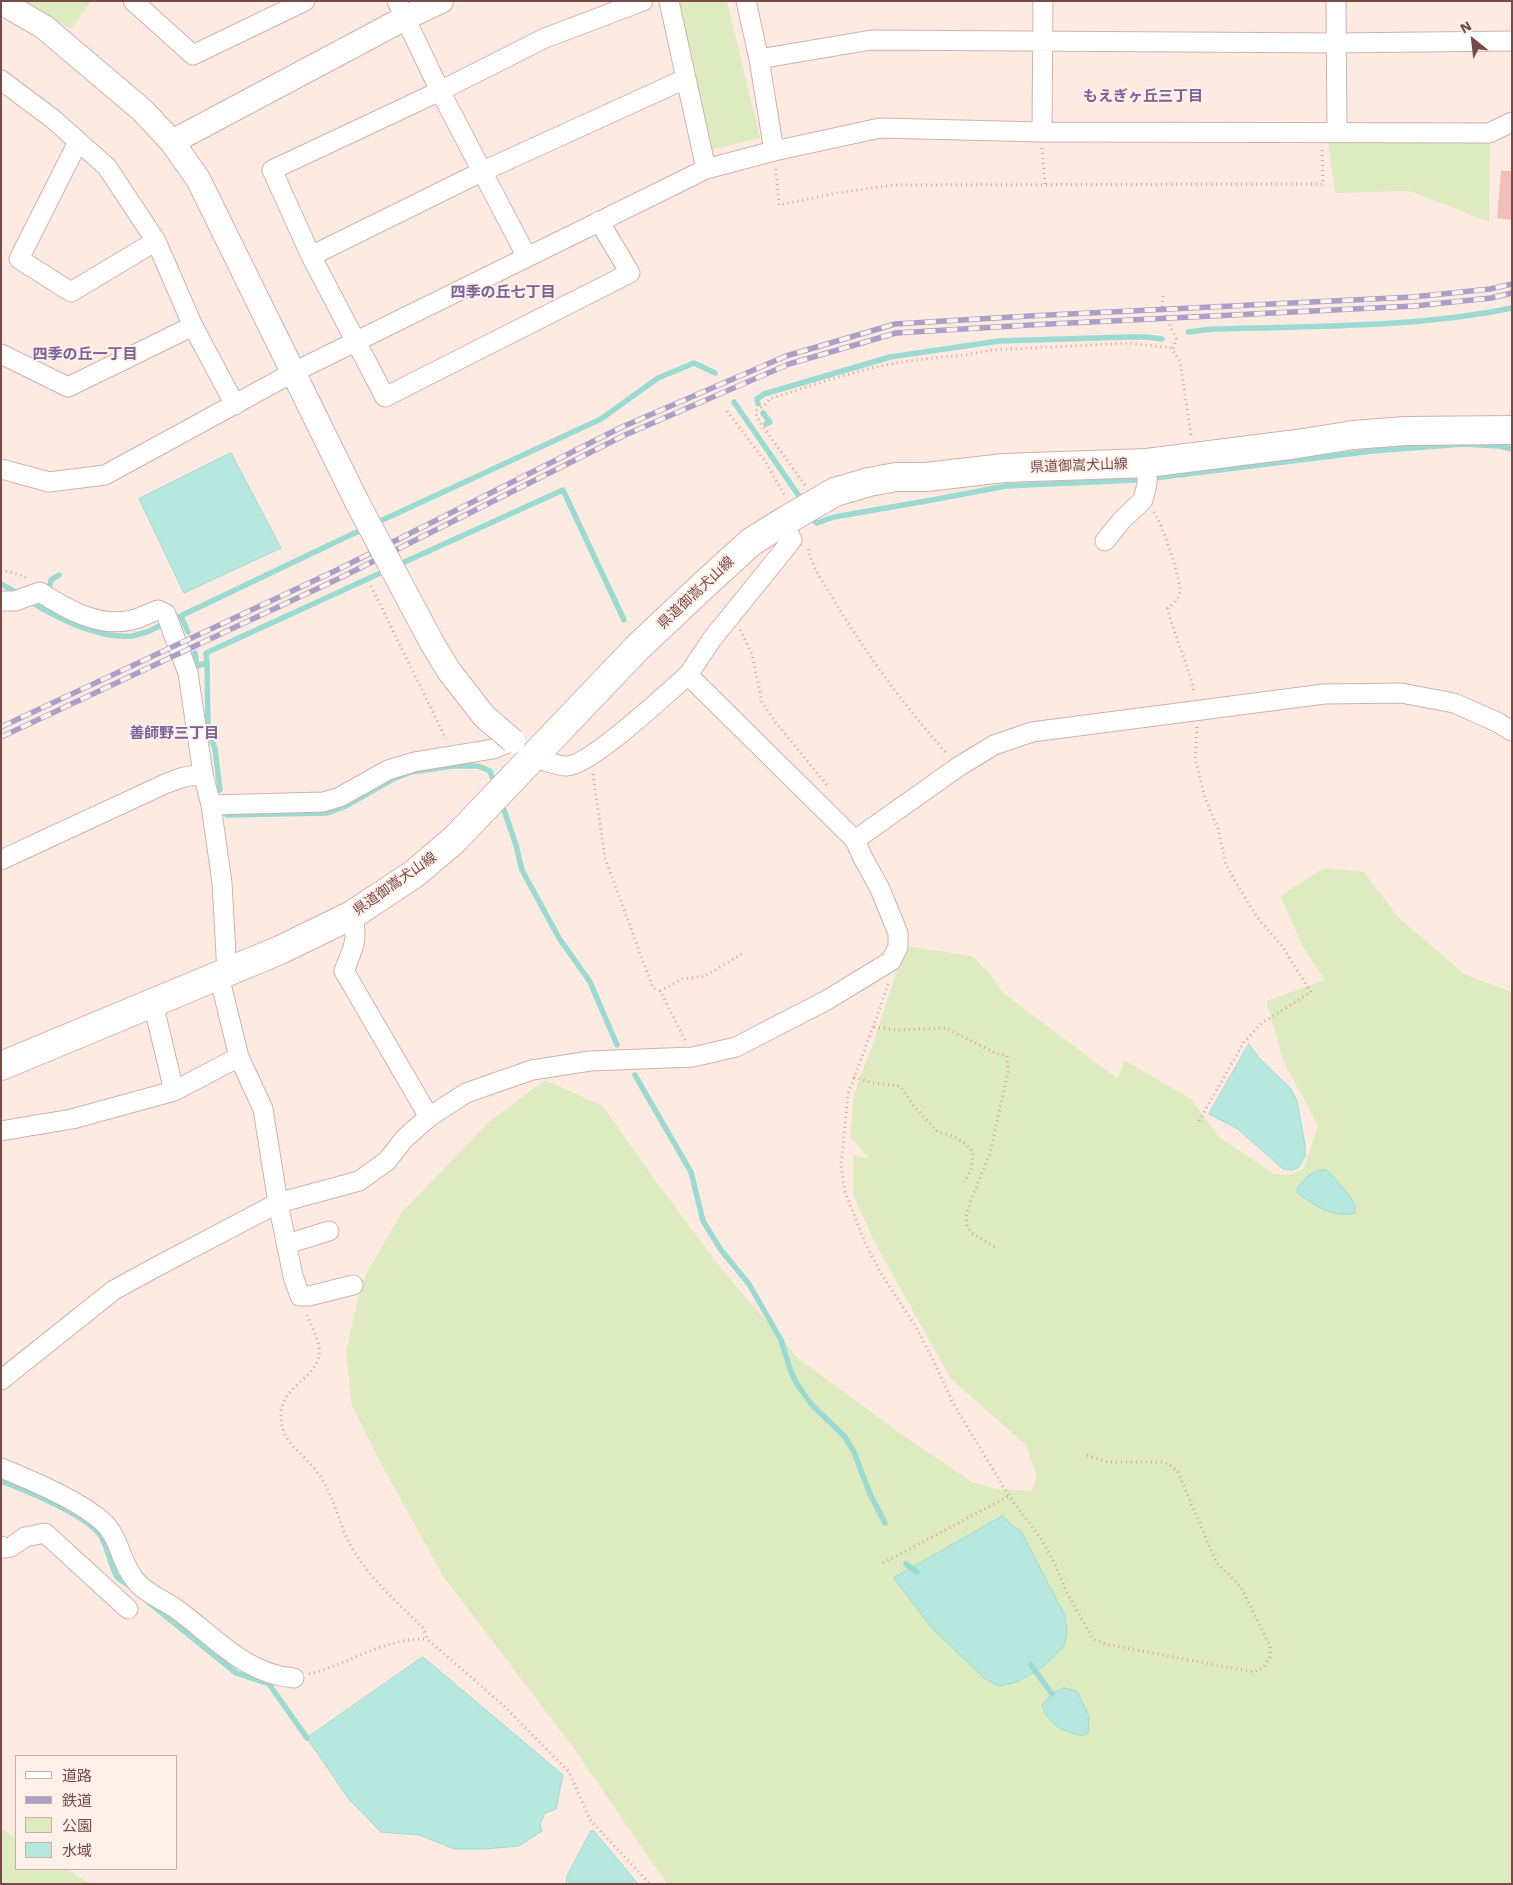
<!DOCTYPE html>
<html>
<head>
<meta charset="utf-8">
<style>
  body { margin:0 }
  #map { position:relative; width:1513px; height:1885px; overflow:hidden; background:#fdebe2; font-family:"Work Sans","Noto Sans JP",sans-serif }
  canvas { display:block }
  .frame { position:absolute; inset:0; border:2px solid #764a47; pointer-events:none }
  .legend { position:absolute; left:15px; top:1755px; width:162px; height:115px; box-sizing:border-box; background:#fff0e9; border:1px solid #c8aea8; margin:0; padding:6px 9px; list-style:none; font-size:15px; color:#764a47 }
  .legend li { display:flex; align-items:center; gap:10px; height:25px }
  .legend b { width:25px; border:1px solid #c8aea8 }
  .north { position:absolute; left:1448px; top:15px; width:50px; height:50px; -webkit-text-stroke:4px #fff0e9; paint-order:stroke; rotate:331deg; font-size:14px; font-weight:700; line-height:20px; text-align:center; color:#764a47 }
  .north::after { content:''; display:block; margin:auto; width:18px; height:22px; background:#764a47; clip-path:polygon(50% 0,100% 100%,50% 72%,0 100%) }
</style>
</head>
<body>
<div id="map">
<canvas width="1513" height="1885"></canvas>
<div class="frame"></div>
<ul class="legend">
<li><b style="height:6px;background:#fff"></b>道路</li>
<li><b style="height:6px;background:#aaa0c7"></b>鉄道</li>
<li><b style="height:14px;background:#deebc0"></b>公園</li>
<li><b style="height:14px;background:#b6e8e0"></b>水域</li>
</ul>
<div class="north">N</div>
</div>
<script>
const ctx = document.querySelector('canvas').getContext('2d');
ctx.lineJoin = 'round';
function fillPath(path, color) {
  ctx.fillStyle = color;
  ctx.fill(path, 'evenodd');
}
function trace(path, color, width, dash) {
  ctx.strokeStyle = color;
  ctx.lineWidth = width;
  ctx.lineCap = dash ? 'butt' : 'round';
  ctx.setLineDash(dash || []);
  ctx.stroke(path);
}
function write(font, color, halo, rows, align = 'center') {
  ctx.font = font + ' "Work Sans","Noto Sans JP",sans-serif';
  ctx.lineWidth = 4;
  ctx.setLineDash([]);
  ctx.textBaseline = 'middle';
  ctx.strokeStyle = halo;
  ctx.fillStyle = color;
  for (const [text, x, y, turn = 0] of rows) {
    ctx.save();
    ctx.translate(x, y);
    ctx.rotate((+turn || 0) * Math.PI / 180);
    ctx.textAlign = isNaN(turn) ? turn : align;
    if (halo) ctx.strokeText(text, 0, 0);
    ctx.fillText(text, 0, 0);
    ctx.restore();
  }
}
const green = new Path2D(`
  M22,1H91L71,29Z
  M675,1H727L760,138L710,150Z
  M1490,138L1489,222L1410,191L1335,193L1328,142Z
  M1324,868L1364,872L1398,917L1464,974L1512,992V1884H667L575,1750L443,1576L385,1471L352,1406L346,1352L362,1281L402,1212L490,1121L545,1080L603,1106L652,1176L720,1267L799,1359L911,1441L972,1482L996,1489L1031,1491L1037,1476L1026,1445L951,1379L876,1245L853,1195V1155L869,1159L850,1137L854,1094L873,1043L905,946L972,956L990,973L1002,992L1118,1079L1124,1060L1191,1099L1219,1137L1274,1174L1290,1175L1304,1168L1318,1125L1284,1063L1266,1001L1325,980L1303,947L1280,896Z
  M1,1829L16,1838V1869H67L90,1884H1Z`);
const water = new Path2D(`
  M231,453L281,548L184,593L139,499Z
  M1249,1044L1258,1057L1291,1089L1297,1101L1305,1145V1157L1298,1168L1291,1170L1283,1169L1238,1129L1209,1114Z
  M1318,1170H1326L1331,1174L1351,1198L1355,1205V1213C1335,1219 1313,1205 1298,1193L1297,1188L1307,1177Z
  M1003,1516L1014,1527L1021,1531L1065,1616L1067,1633L1064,1646L1044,1666L1019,1681L1000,1686L985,1679L932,1628L894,1578Z
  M423,1657L563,1775L556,1809L545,1813L540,1824L542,1831L519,1846L485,1849H455L419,1835L381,1832L348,1798L307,1738Z
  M1064,1688L1077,1691L1089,1716L1088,1733L1082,1736C1062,1730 1049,1726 1042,1705L1052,1694Z
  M591,1831H594L638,1884H566L567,1876Z`);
const stream = new Path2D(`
  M1188,332L1213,329C1312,326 1414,328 1512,308
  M734,402L799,496
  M758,404L757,399L764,394L890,357L999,341L1127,337H1146L1162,339
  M763,413L770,422L766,424
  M813,520L817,523L834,517L932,500L1006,486L1138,480L1373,451L1463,444L1499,446L1512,449
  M374,524L601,419L658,378L694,363L715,373
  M398,565L563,490L624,620
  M1,584L21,595
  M49,589L51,580L59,575
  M28,600C56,618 99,639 132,636C137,635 143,633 147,632L365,528
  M181,616L188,632
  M195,653L197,666L207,663L206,653L387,570
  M207,663L208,730L215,749L220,790
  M504,810L516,845L522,870L559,938L590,982L617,1045
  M227,815L327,813L344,807L393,779L411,772L453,766H478L490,771L492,777
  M635,1075L691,1172L703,1221L721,1250L749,1284L781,1340L791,1372L797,1384L812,1405L845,1437L854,1452L870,1494L885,1523
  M1,1481C25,1490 86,1515 100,1535C108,1546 111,1570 118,1578C122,1581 127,1584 131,1587
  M906,1564L917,1572
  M147,1601L236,1673L269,1684L307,1738
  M1031,1665L1052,1694`);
const building = new Path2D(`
  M1501,171H1512V220L1497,218Z`);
const path = new Path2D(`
  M1042,148L1045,184
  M776,169L779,205L837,193L893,185L1323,184L1322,150
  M1163,296L1162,307L1176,339L1173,350
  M727,411L765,461L785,496
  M805,485L761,424L756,414L757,410L765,405L769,399C813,385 857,369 903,362C932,357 962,357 991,350L1129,343L1171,348L1180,361L1191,435
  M1154,512C1162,525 1184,583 1179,596C1177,601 1172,605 1168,608C1174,638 1189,664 1194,693
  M808,549C813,570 827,588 838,607C870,659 906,708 947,754
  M1,570L24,576L26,578
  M371,586L446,739
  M740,630L752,654L762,702L776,723L827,785
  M1197,727L1195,758L1205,798L1218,829L1226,865L1250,906L1260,921L1282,946L1311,992L1262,1023L1244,1042L1199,1121
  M593,774L605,858L653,988L660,991L685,1040
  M888,984L876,1019L848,1094L841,1165L845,1192L866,1245L882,1275L916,1327L934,1362L953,1403L1009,1496L1040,1537L1054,1562L1066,1591L1093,1639L1105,1644L1253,1672L1263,1668L1270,1657V1646L1241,1587L1216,1562L1178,1472L1170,1465L1163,1462H1108L1085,1455
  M660,991L682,979L705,976L745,952
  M874,1027L897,1030L946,1028L995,1053L1007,1056L1008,1072L990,1153L969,1205L966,1216L967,1226L972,1233L997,1248
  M854,1077L872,1083L900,1086L913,1105L938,1132L955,1137L966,1144L973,1152L971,1171L964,1182
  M307,1315C311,1325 317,1336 319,1347C324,1376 283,1383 281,1413C279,1442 302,1451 317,1472C335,1495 338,1524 352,1548C370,1579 398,1603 423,1628L427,1639L503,1705L569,1772L590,1820L650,1884
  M883,1563L1009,1496
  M309,1674C349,1664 386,1637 427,1639`);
const minor = new Path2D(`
  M133,1L193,55L305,1
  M397,1L440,91L527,257
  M669,1L706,169
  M746,1L759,59L774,151
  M1336,1L1337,132
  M759,59L871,40L1337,43L1512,41
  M1,80L53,119L107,167L156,241L193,326L235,405
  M1042,132L1043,1
  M78,142L19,259L71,292L156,241
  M599,221L630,273L385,397L311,256L272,170L440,91L545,38L643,1
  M311,256L481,172L685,79
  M1,354L68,387L193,326
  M1,469L49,482L105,475L292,373L706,169L774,151L880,128L1042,132L1489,133L1512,122
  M1105,541L1122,520L1143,500L1147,484V463
  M1,601H15L40,592C66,609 99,628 132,620C141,618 149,613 158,610L166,614L188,673L203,774L211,805L222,883L227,973
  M688,675L712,639L792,540L783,522
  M211,805L323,802L340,797L388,770L414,762L493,749L513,741
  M855,840L958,767L994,745L1032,732L1324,694L1401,693L1454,703L1497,722L1512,731
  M1,860L167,783L184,777L203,774
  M352,915C359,940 353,948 344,971L429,1117
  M219,976L239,1057L263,1109L278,1203L293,1276L300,1296H309L353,1285
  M153,1003L174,1091
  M1,1131L72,1119L174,1091L239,1057
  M287,1244L329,1231
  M1,1380L114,1290L158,1266L278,1203L359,1181L387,1161L404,1139L429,1117L466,1093L532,1070L590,1061L693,1057L736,1047L827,1000L891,961L898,947V933L880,889L862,856L855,840L688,675C666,694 591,765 567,766C559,767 541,759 533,757
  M1,1468C31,1480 78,1500 102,1521C120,1537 120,1562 135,1580C145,1593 162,1599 175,1608C213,1635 244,1674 294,1678
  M1,1546L3,1548L11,1547L25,1537L45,1533L128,1609`);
const tertiary = new Path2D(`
  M1,2L44,27L142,110L172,142
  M358,504L198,179L172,142L405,18L441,1`);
const secondary = new Path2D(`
  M1,1066L280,950L352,915L414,874L454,840L639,646L705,584L751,542L783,522L835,492L869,482L896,477H926L1004,468L1147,463L1297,444L1353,435L1405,431L1512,430`);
const rail = new Path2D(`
  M1,727L337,570L622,427L786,356L895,324L1029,316L1413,297L1490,289L1512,284
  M1,737L340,578L625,435L789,364L896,333L1030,325L1414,306L1491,298L1512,293`);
const tertiaryBridge = new Path2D(`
  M358,504L432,643L449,671L484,716L513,741`);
const streetNames = [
  ["県道御嵩犬山線",1079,466,-2],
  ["県道御嵩犬山線",696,593,-43],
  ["県道御嵩犬山線",395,884,-35]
];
const neighbourhoodNames = [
  ["もえぎヶ丘三丁目",1143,97],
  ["四季の丘七丁目",503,293],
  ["四季の丘一丁目",85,355],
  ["善師野三丁目",174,734]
];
fillPath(green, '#deebc0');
fillPath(water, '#b6e8e0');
trace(water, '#9bdad1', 1);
trace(stream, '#9bdad1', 5.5);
fillPath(building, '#f4beb8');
trace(minor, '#d1b1ab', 21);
trace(tertiary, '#d1b1ab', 26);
trace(secondary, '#d4afa8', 30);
trace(path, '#d9a19b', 3, [1, 4]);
trace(minor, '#fff', 19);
trace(tertiary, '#fff', 24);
trace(secondary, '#fff', 28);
trace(rail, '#aaa0c7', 5.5);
trace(rail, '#fff0e9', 4, [11]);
trace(tertiaryBridge, '#d1b1ab', 26, []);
trace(tertiaryBridge, '#fff', 24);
write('14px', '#764a47', '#fff0e9', streetNames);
write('bold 15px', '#77629a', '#fff0e9', neighbourhoodNames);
</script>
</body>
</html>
